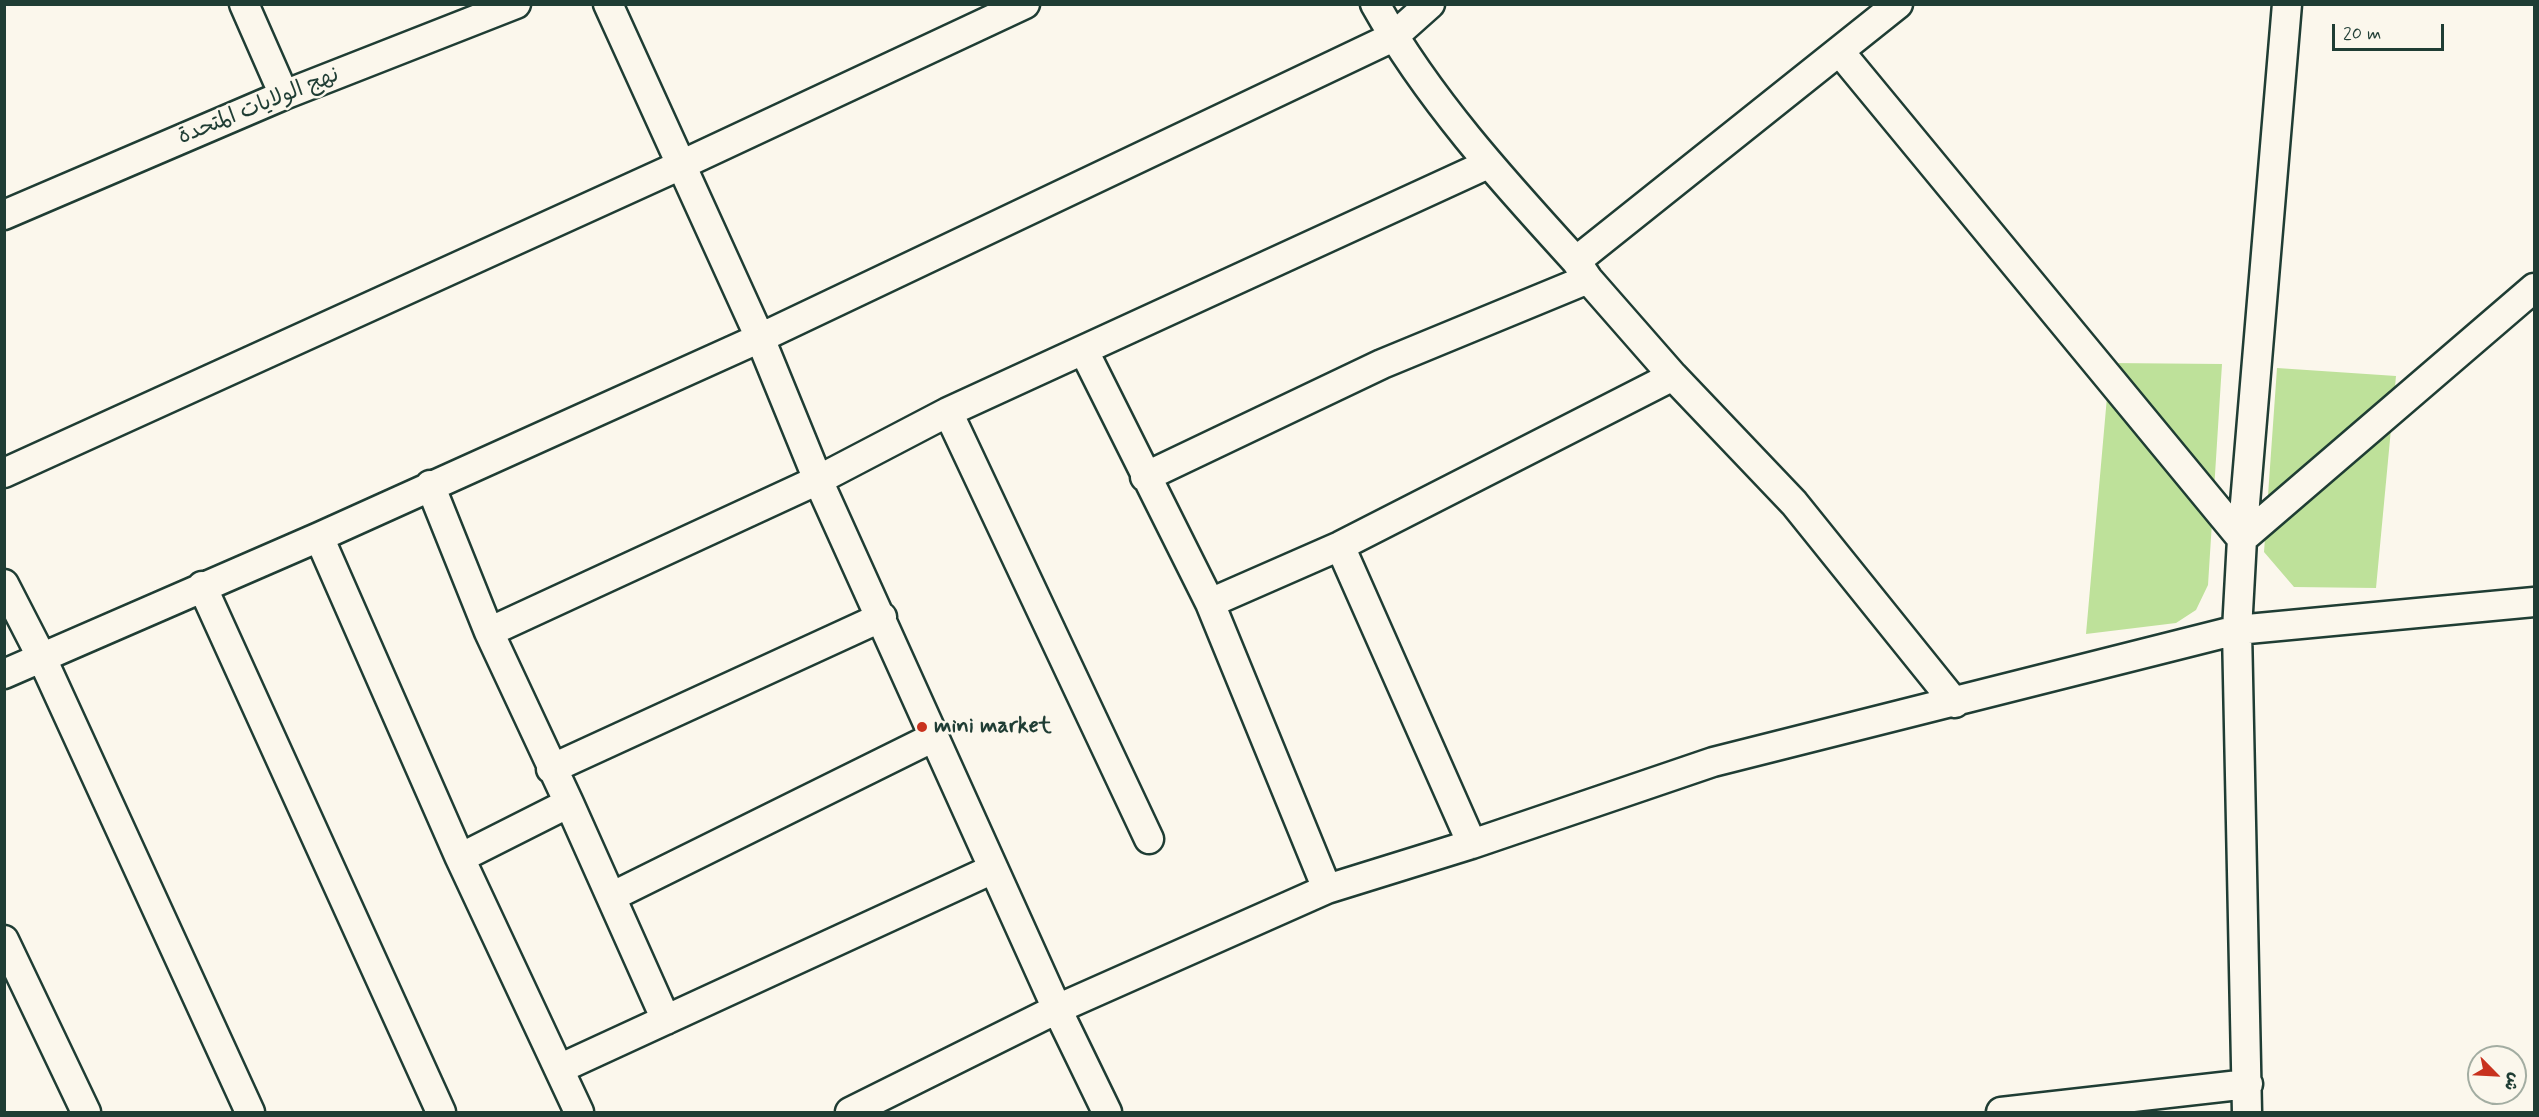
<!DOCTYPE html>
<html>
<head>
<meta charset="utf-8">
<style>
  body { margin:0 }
  #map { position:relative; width:2539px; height:1117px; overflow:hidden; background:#fbf7ec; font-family:Mynerve,"Playpen Sans Arabic",sans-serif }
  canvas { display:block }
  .frame { position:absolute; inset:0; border:6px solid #1f3d34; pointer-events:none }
  .north { position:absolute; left:2467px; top:1045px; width:60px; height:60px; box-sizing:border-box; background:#fbf7ec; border:2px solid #a3ada2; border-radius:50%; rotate:114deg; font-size:16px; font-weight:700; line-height:24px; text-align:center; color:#1f3d34 }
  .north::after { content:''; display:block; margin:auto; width:21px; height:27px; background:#c8321e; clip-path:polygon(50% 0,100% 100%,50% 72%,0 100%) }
  .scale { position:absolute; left:2332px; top:24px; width:112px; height:27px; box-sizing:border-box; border:3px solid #1f3d34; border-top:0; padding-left:8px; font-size:18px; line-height:21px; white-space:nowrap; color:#1f3d34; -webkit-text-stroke:4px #fbf7ec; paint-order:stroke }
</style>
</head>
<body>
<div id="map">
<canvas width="2539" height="1117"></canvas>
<div class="frame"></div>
<div class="north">ش</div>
<div class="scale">20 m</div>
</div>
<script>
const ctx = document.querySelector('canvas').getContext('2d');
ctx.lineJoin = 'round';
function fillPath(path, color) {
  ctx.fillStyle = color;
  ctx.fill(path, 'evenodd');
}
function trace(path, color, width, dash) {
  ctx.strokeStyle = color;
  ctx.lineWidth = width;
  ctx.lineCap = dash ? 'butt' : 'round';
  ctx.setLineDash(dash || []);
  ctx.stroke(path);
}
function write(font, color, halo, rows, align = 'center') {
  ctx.font = font + ' Mynerve,"Playpen Sans Arabic",sans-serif';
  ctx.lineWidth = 5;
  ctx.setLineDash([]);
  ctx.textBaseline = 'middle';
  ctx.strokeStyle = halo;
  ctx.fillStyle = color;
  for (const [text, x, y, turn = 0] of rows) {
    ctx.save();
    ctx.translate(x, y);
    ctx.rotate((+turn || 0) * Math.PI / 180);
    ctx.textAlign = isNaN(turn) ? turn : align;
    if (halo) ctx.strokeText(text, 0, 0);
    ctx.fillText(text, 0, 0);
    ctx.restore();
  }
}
const green = new Path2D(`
  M2110,363L2222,364L2208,585L2196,610L2176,623L2086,634Z
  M2277,368L2396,376L2376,588L2294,587L2264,552Z`);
const street = new Path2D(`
  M244,4L284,95
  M608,4L760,338L818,480L1057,1009L1107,1112
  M1375,4C1428,99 1503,181 1576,261L1588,279L1673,376L1794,503L1955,703
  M1840,52L2242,539L2534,288
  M4,215L284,95L516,4
  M1576,261L1898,4
  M1084,351L1210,603L1327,889
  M948,412L1149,839
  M4,473L681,165L1025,4
  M1145,477L1382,364L1588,279
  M430,485L489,632L569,803L666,1020
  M319,537L460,858
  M1340,546L1472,844
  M4,584L41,656L250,1112
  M202,586L441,1112
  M1210,603L1340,546L1673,376
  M489,632L818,480L948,412L1488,164
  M4,674L319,537L760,338L1393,37L1430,4
  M551,769L882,617
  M569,803L460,858L579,1112
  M611,897L934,737
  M4,940L86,1112
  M559,1069L993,869
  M850,1112L1057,1009L1327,889L1472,844L1713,762L2237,630L2534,602
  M2001,1112L2248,1084
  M2247,1112L2237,630L2242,539L2287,4`);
const markers = [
  [922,727,6,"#c8321e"]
];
const streetNames = [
  ["نهج الولايات المتحدة",259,107,-22]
];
const poiNames = [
  ["mini market",934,727]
];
fillPath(green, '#bee19a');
trace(street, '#1f3d34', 33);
trace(street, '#fbf7ec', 28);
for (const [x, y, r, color] of markers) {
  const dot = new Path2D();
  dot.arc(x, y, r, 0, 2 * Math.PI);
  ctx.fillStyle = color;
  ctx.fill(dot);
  trace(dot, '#fbf7ec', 2);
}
write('22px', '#1f3d34', '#fbf7ec', streetNames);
write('bold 22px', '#1f3d34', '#fbf7ec', poiNames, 'left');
</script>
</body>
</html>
